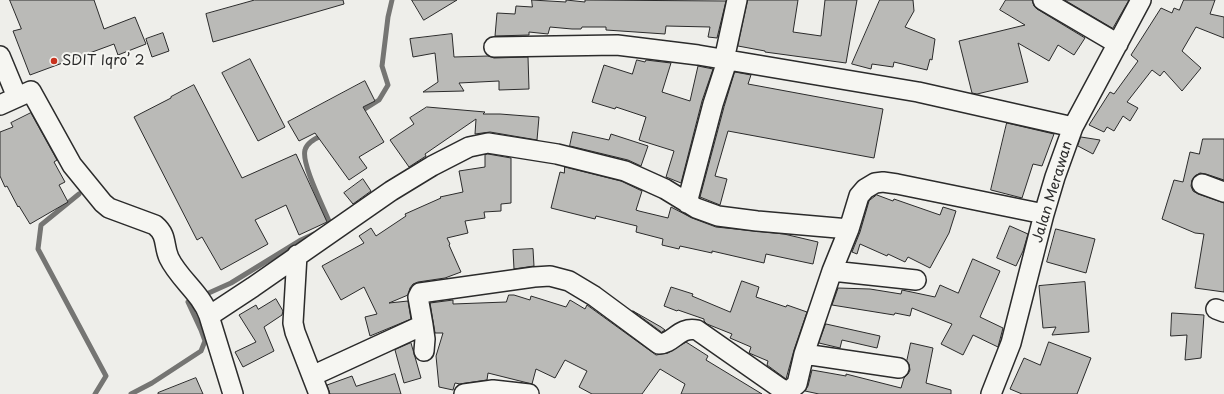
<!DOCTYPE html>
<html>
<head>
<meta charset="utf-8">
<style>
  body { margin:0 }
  canvas { display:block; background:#eeeeea }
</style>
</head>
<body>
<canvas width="1224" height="394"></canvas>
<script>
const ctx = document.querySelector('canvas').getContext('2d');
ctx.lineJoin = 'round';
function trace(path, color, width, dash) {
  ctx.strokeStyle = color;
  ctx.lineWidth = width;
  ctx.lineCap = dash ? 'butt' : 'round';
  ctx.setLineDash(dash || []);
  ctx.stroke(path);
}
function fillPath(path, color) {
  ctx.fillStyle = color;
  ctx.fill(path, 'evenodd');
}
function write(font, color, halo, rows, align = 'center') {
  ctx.font = font + ' "Playpen Sans",sans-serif';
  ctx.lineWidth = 4;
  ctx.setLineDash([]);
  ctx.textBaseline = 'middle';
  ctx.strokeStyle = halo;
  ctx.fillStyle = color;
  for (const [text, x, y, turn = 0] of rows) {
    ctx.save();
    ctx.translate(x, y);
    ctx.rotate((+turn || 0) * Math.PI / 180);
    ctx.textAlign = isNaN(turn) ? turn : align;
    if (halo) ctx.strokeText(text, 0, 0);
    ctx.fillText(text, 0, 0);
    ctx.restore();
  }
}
const stream = new Path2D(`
  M360,112L379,100L388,85L382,66L388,17L392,0
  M324,134C317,138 307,142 305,150C301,164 325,210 331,226H330
  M79,194L41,225L38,249L106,376L95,394
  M202,296L231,283L301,240L314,234
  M131,394L152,383L201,351L205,341L201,330L188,302L195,299`);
const building = new Path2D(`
  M10,0H94L104,29L135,17L146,44L118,55L114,44L30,75L13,31L21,29Z
  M255,0H343L344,4L213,42L206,14Z
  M412,0H457L424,20Z
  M532,0L566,2V0L585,2V0L726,1L717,38L708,37L710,27L666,26L665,34L606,30V27H582L581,29H572L550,27L548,34L529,32V35L495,36L497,13L515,14L516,6L532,7Z
  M748,0H798L793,32L821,36L825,0H857L846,63L765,52V51L738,46Z
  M880,0H913L914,11L905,27L935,39L932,60L930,59L927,70L894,62L893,67L872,64L871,69L852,64Z
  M1006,0H1032L1034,6L1037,9L1085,38L1074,55L1058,45L1049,61L1018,43L1028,82L977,94L972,93L959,41L1025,25L1000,10Z
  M1065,0H1129L1113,28Z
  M1184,0H1215L1210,14L1224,17V38L1196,27L1182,51L1201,68L1182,91L1164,71L1160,76L1152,70L1127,102L1138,108L1130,121L1123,116L1114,131L1107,127L1104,132L1089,125L1110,92L1114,94L1138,61L1131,55L1161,8L1172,13L1174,8L1179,10Z
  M163,33L169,51L152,57L146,39Z
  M452,34L454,57L488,56L494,58L528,57L529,89L499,90V81L459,83L464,91L423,92L438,82L435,53L413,57L410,39Z
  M250,59L285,127L258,141L222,73Z
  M637,60L645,62L646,60L671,63L662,92L690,101L698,66L713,69L702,101L681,183L666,177L674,151L639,140L646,117L616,107L615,109L592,102L604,65L632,74Z
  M735,72L751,75L748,84L883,109L874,158L728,131L715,176L727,179L720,205L700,197L724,107Z
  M365,81L375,101L363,107L384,142L359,157L367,168L349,180L315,133L299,141L288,122Z
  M194,85L242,178L296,154L327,222L299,235L286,205L255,220L268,244L221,270L202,237L197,240L134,117L171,98V97Z
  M427,107L485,112L483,114H500L539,117L537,140L490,132L475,134L476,119L425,154L426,156L409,167L390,140L414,124L410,118Z
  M31,113L57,160L54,162L65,182L59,185L68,202L30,224L19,206L18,207L7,186L5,187L0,176V132L13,127L11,123Z
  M1007,123L1054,134L1042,166L1033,164L1022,198L991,190Z
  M573,132L609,140L611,134L648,146L641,166L628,160L570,146Z
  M1081,137L1100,140L1093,154L1078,146Z
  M1203,139H1224V180L1206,174L1200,173L1195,176L1192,180L1191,186L1193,191L1198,194L1224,203V292L1195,288L1204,234L1195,233L1162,219L1174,180L1183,182L1190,152L1199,154Z
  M488,154L511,158V203L501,204V211L484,212L485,218L465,221L468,233L447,238L450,244L449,245L461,272L445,278L418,282L413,284L410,288L408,295L389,303L408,301L411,319L370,336L365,317L377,314L364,287L341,300L322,266L364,243L359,236L371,228L376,236L406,216L405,214L441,198L440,197L463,192L459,171L485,167V155Z
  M565,167L621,181L642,191L636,210L639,211L668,218L671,207L692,218L716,227L784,234L818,242L813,264L766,254L764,263L712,251V253L680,246L679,249L662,245L663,239L636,232L637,226L596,216L595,219L551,208L560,172L564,173Z
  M363,179L371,191L353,204L344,193Z
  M877,195L893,201L894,199L940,215L943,207L956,211L949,233L930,268L908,257L905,262L888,254L887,256L860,244L857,254L852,252L860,232L869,201Z
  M1010,226L1028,234L1023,251L1016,266L997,258Z
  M1056,229L1095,239L1086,273L1047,262Z
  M533,249L534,266L514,269L513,250Z
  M973,259L1000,271L980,317L1003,328L998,347L973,335L963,355L941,344L952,324L912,308L910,316L895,313L894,315L832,305L838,288L870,289L901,294L902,290L935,297L940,285L958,293Z
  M742,281L759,287L756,297L786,307L787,305L807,312L794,350L786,379L767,365L768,361L749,353L751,347L730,338L732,334L707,324L704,321V319L678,310L677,311L664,306L671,287L693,294L692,296L730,312Z
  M1085,282L1089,332L1052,335L1056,327L1043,328L1039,286Z
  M509,295H514L530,300L531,296L566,307L570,300L585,309L587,305L656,355L668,353L686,342L708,356L706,360L762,394H681L685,384L660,369L642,394H592L579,387L587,371L565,360L555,378L536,369L532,384L488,373L487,380L460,384L455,383L453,390L439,387L436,356L443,333H435L430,303L453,300V304L506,302Z
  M276,299L283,311L282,315L264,327L274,351L243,367L235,352L256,342L239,315L256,305L258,309Z
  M633,311L661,327L665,330L662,332Z
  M1172,313L1204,315L1201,358L1185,360L1187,335L1171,336Z
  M826,324L880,336L877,348L842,340L840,348L819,343Z
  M1049,342L1091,358L1077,394H1022L1010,389L1024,358L1040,365Z
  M411,343L421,378L404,383L395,350Z
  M911,343L933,348L926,383L951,390V394H819L805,391L808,386L812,370L846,376V374L901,388L904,378L908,374L910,370L909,364L907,361Z
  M395,374L401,394H330L327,385L352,376L356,386Z
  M196,378L203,394H158V393Z`);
const minor = new Path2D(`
  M1043,0L1118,44
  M494,47L617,45L698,55L918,92L1073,127
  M0,56L17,97
  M724,60L737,0
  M0,105L31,91L72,165L103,203L109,208L155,225C168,236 163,245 169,258C179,279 201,293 209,316L253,287L391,191L432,166L469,147L488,143L557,154L625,171L665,189L696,208L718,216L757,221L849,229
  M1202,184L1224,192
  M687,203L713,104L727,61
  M297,255L293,323L295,332L319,394
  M832,271L916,280
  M1216,309L1224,312
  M209,316L233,394
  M423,325L425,339L424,351
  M804,354L899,368
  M312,376L423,325L418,297L420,293L534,277L550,276L569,281L594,296L659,344C673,344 679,326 697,330L780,388L785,391L790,390L797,384L804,354L832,271L849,229L859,196L865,189L875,183L883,182L897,184L1044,214
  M464,394L493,390L529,394
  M991,394L1011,343L1044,214L1055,177L1073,127L1141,0`);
const markers = [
  [54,61,4,"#c8321e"]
];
const poiNames = [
  ["SDIT Iqro’ 2",62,61]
];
const streetNames = [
  ["Jalan Merawan",1053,192,-73]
];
trace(stream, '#757573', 5);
fillPath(building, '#babab7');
trace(building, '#2b2b2b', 1);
trace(minor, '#2b2b2b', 22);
trace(minor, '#f6f6f2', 19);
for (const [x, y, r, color] of markers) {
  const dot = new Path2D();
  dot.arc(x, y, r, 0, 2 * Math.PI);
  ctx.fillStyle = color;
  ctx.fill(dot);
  trace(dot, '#f6f6f2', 1.5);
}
write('14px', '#2b2b2b', '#f6f6f2', poiNames, 'left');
write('14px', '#2b2b2b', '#f6f6f2', streetNames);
</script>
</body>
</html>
